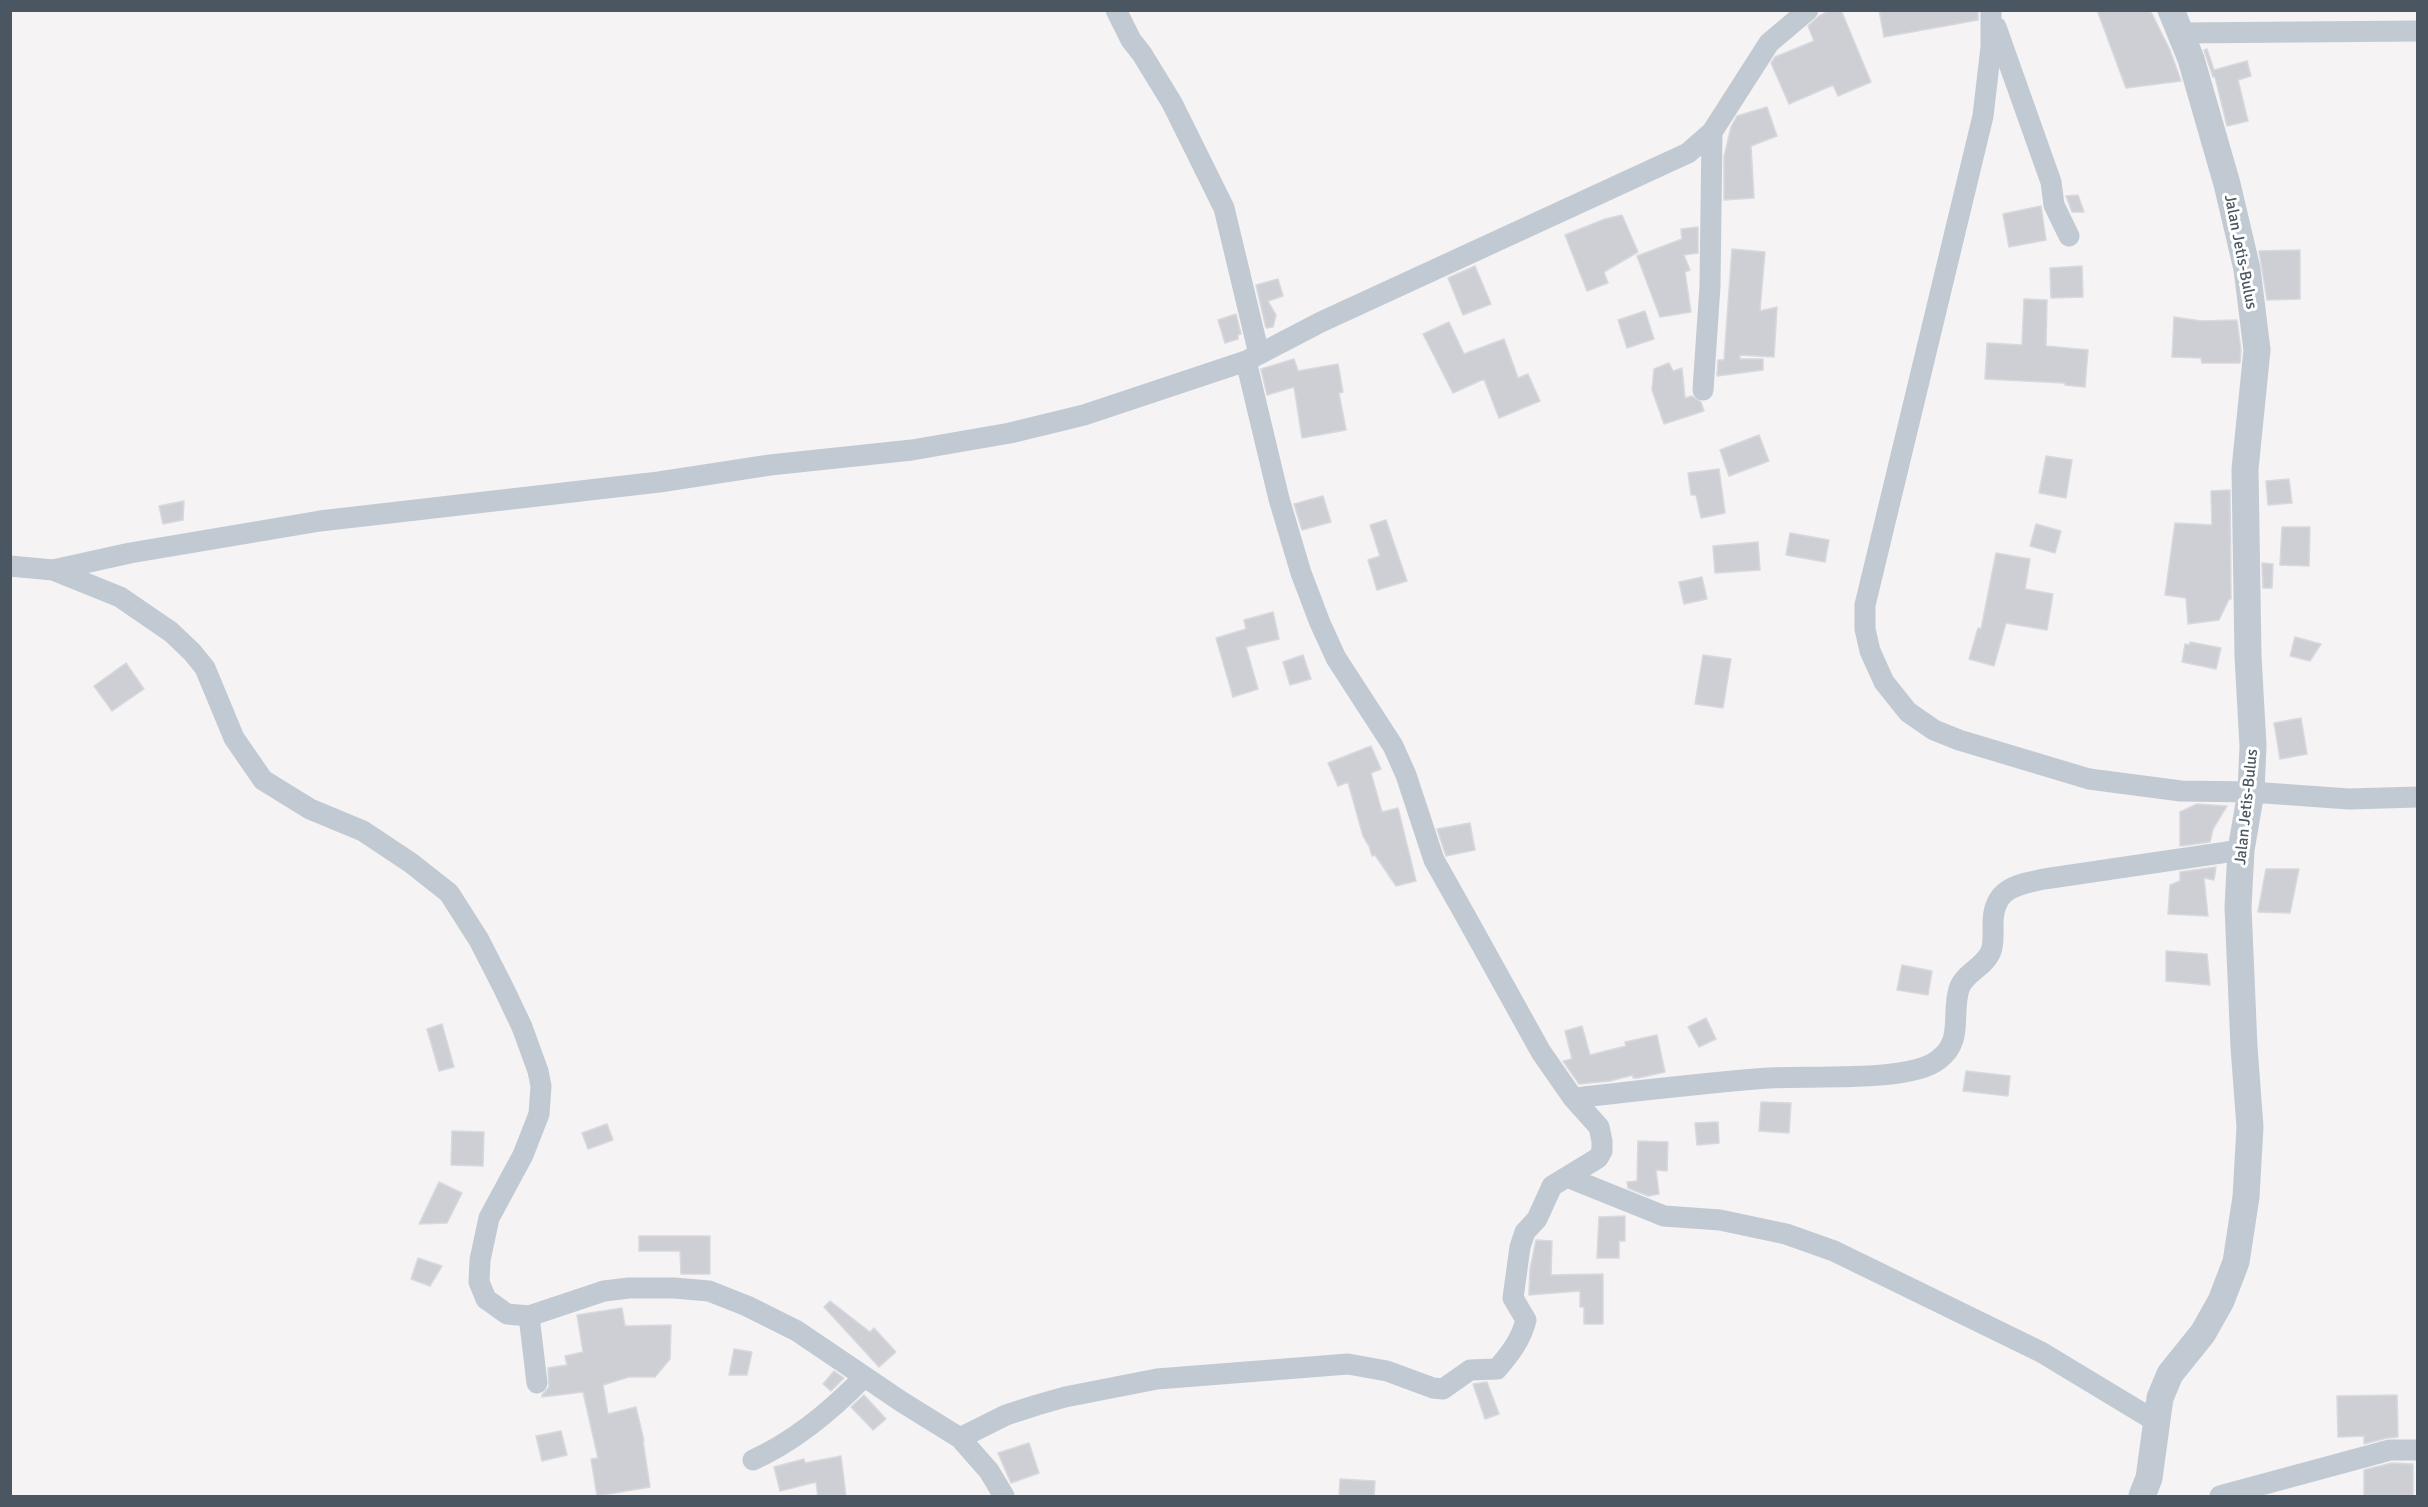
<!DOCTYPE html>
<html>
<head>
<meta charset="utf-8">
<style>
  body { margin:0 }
  #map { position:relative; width:2428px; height:1507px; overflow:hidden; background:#f5f3f3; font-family:Signika,sans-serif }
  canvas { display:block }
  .frame { position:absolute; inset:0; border:12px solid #4a5661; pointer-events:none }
</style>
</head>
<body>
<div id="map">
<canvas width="2428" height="1507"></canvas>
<div class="frame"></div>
</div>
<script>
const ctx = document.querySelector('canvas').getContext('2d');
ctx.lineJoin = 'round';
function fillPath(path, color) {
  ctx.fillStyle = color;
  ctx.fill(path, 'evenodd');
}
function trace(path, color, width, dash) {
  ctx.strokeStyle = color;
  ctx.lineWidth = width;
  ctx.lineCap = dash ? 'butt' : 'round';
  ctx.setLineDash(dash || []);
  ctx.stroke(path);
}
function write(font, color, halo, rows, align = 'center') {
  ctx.font = font + ' Signika,sans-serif';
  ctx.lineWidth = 6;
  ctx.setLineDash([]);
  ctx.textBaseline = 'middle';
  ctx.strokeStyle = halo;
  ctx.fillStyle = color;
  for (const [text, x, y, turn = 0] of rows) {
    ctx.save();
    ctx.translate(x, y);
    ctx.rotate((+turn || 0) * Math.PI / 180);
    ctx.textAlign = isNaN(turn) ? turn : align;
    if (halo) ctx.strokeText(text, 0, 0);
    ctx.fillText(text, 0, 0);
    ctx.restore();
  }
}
const building = new Path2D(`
  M1831,10H1841L1871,82L1838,96L1833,85L1789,104L1771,63L1775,57L1814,41L1808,26L1819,16Z
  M1879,10H1978V20L1884,37Z
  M2097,10H2150L2170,50L2181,81L2126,88Z
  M2207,49L2214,70L2247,61L2251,76L2238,80L2248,121L2227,126L2215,77H2213L2204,50Z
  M1767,107L1777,136L1751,146L1754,198L1724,200V157L1731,127L1737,116Z
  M2078,195L2084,212H2072L2066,196Z
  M2041,206L2046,240L2009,247L2003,214Z
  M1622,215L1638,252L1604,272L1608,283L1587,291L1565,235L1605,219Z
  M1698,227V253L1684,255L1690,270L1685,272L1691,312L1660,317L1637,256L1682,239L1681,229Z
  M1732,249L1765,252L1760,311L1777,307L1774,357L1740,355V359H1763V370L1717,376L1718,360H1724Z
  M2300,250V299L2267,300L2259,251Z
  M1475,266L1491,304L1463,315L1448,278Z
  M2082,266L2083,297L2051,298L2050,268Z
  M1278,279L1283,296L1268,301L1276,315L1273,327L1266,328L1256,285Z
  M2024,299L2047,300L2046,346L2088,350L2085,387L2065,385V383L1985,379L1987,343L2022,345Z
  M1645,311L1654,339L1627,348L1618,320Z
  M1236,314L1241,334L1238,335V339L1225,343L1218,320Z
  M2174,317L2201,321L2237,320L2241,350L2240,363H2202L2201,358L2172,357Z
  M1449,322L1464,354L1504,339L1518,378L1528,374L1540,401L1499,418L1484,379L1453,393L1423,334Z
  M1294,359L1298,371L1338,364L1343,392L1339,393L1346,430L1302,438L1294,387L1267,395L1261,369Z
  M1669,363L1673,371L1682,368L1685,398L1692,396L1701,402L1704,411L1664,424L1652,390L1654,369Z
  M1759,435L1769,461L1729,476L1720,450Z
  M2046,456L2072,460L2066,498L2039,493Z
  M1719,469L1725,513L1701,518L1696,495H1691L1688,473Z
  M2289,479L2292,503L2268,505L2266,481Z
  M2230,490L2231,599H2229L2219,620L2188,624L2186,598L2165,595L2175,523L2212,525L2211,491Z
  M1323,496L1331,522L1302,530L1294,504Z
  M184,501L183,520L163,524L159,506Z
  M1386,520L1407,581L1377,590L1368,560L1380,556L1370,525Z
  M2036,524L2061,531L2055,553L2030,546Z
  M2282,527H2310L2309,566L2280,565Z
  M1790,533L1829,540L1825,562L1786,555Z
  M1758,542L1760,570L1715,573L1713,546Z
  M1996,553L2030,559L2025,589L2053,594L2047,630L2006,623L1994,666L1969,659L1978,628L1981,629Z
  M2262,563L2273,564L2272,588H2263Z
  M1702,577L1707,599L1684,604L1679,582Z
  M1273,612L1279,639L1246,647L1258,689L1233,697L1216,638L1246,629L1244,620Z
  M2295,637L2321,644L2310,661L2290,656Z
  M2190,642L2221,648L2216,669L2182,662L2185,644L2190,645Z
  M1303,655L1311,679L1290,685L1283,662Z
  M1703,655L1731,659L1723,708L1695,704Z
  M126,663L144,689L112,711L94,686Z
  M2301,718L2307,754L2280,759L2274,723Z
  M1371,746L1381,769L1371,773L1382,812L1398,808L1416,881L1396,886L1375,855L1372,856L1369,846L1363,836L1348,782L1338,786L1328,763Z
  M2197,804L2227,806L2213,829L2210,842L2180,846V812Z
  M1470,823L1475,850L1446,856L1437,829Z
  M2216,867L2214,880L2204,878L2208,916L2168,914L2170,885L2180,881V872Z
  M2266,869H2299L2290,913L2258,912Z
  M2166,951L2207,954L2210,985L2166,981Z
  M1902,965L1932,971L1928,995L1897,990Z
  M1706,1018L1716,1039L1699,1047L1688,1027Z
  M442,1024L454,1067L439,1071L427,1029Z
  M1582,1026L1590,1055L1626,1046L1625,1042L1657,1035L1665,1072L1638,1078H1633V1075L1610,1081L1579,1084L1563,1061L1572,1059L1565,1031Z
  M1966,1071L2010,1076L2008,1096L1963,1091Z
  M1761,1102L1791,1103L1789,1133L1759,1131Z
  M1718,1122L1719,1143L1697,1145L1695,1123Z
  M607,1124L613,1140L588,1149L582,1133Z
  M452,1131L484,1132L483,1166L451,1165Z
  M1638,1141L1668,1142L1667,1171L1656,1170L1659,1194L1648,1196L1628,1188L1627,1182L1637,1181Z
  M439,1182L462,1193L447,1223L419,1224Z
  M1625,1216V1241H1619V1258H1597L1599,1217Z
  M639,1236H710V1274H681L680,1251H639Z
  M1536,1240L1552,1241L1551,1275L1603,1274V1324H1584V1307H1580V1291L1529,1295L1530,1269Z
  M418,1258L442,1266L430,1286L411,1279Z
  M830,1301L870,1332L874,1328L896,1352L879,1367L824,1307Z
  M622,1308L625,1326L671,1325L670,1359L655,1377H629L603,1385L608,1414L636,1407L644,1441H643L650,1487L597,1496L591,1459L598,1458L583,1392L542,1397V1395L549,1387L548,1368L567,1365L565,1356L583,1352L577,1315Z
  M734,1349L752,1352L747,1375H729Z
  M834,1371L844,1378L831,1391L823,1384Z
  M1487,1382L1499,1414L1485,1419L1473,1384Z
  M864,1395L886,1419L873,1430L851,1407Z
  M2397,1395L2398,1437L2387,1438L2364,1444V1436L2338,1437L2337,1396Z
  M561,1431L567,1455L542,1461L536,1436Z
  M1029,1443L1039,1473L1011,1483L998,1453Z
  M841,1456L846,1497H818L816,1482L780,1491L774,1467L804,1459L805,1463Z
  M2392,1463L2413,1464V1497H2364V1470Z
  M1340,1479L1375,1481L1374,1497H1339Z`);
const minor = new Path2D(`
  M1116,10L1131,40L1142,54L1172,103L1224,208L1259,354
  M1991,10V47L1983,116L1865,605V629L1870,651L1884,682L1908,712L1934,730L1959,740L2089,779L2181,791L2251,792L2349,799L2418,797
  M1996,27L2051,182L2054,205L2069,236
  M2181,33L2418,31
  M1703,390L1710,286L1712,132
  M10,566L53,570L120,597L171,632L192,652L205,668L234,738L263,780L310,809L363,831L411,863L449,893L479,940L504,989L522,1027L538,1071L541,1086L539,1114L523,1155L489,1218L480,1260L479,1282L486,1299L507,1314L529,1316L537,1383
  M53,570L130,553L320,521L659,482L770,465L912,450L1010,433L1084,415L1246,361L1321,322L1688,153L1712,132L1769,43L1808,10
  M1573,1098C1638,1091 1703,1083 1768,1078C1807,1075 1909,1083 1938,1060C1964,1041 1951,1016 1959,989C1964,973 1985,967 1991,951C1994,943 1993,933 1993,924C1993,889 2015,885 2044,879L2241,850
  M1567,1177L1664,1216L1720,1220L1786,1234L1834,1251L2041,1352L2157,1422
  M529,1316L604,1291L629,1288H674L709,1291L747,1306L797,1331L902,1402L960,1438L989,1471L1004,1496
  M960,1438L1006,1415L1037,1405L1065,1397L1157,1379L1348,1364L1387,1371L1433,1388L1443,1389L1470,1370L1497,1369C1510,1354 1521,1340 1526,1320L1513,1298L1520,1247L1525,1232L1537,1219L1552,1186L1598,1158L1602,1151V1141L1599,1127L1573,1098L1541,1052L1465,915L1434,860L1406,775L1393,746L1336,658L1320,623L1301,573L1279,499L1246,361
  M753,1460C795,1441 832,1410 864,1377
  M2220,1496L2390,1450H2418`);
const tertiary = new Path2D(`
  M2142,1496L2149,1478L2160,1398L2170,1374L2203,1333L2221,1301L2236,1262L2246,1197L2250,1127L2244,1047L2238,907L2241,850L2251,792L2253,746L2248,656L2245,469L2257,350L2247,269L2227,184L2191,59L2171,10`);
const streetNames = [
  ["Jalan Jetis-Bulus",2240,252,79],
  ["Jalan Jetis-Bulus",2247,807,-84]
];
fillPath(building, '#cdcfd5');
trace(building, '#d7d9de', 1.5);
trace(minor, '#c1cad2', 21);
trace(tertiary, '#c1cad2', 27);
write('16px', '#4a5661', '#fff', streetNames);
</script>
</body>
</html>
